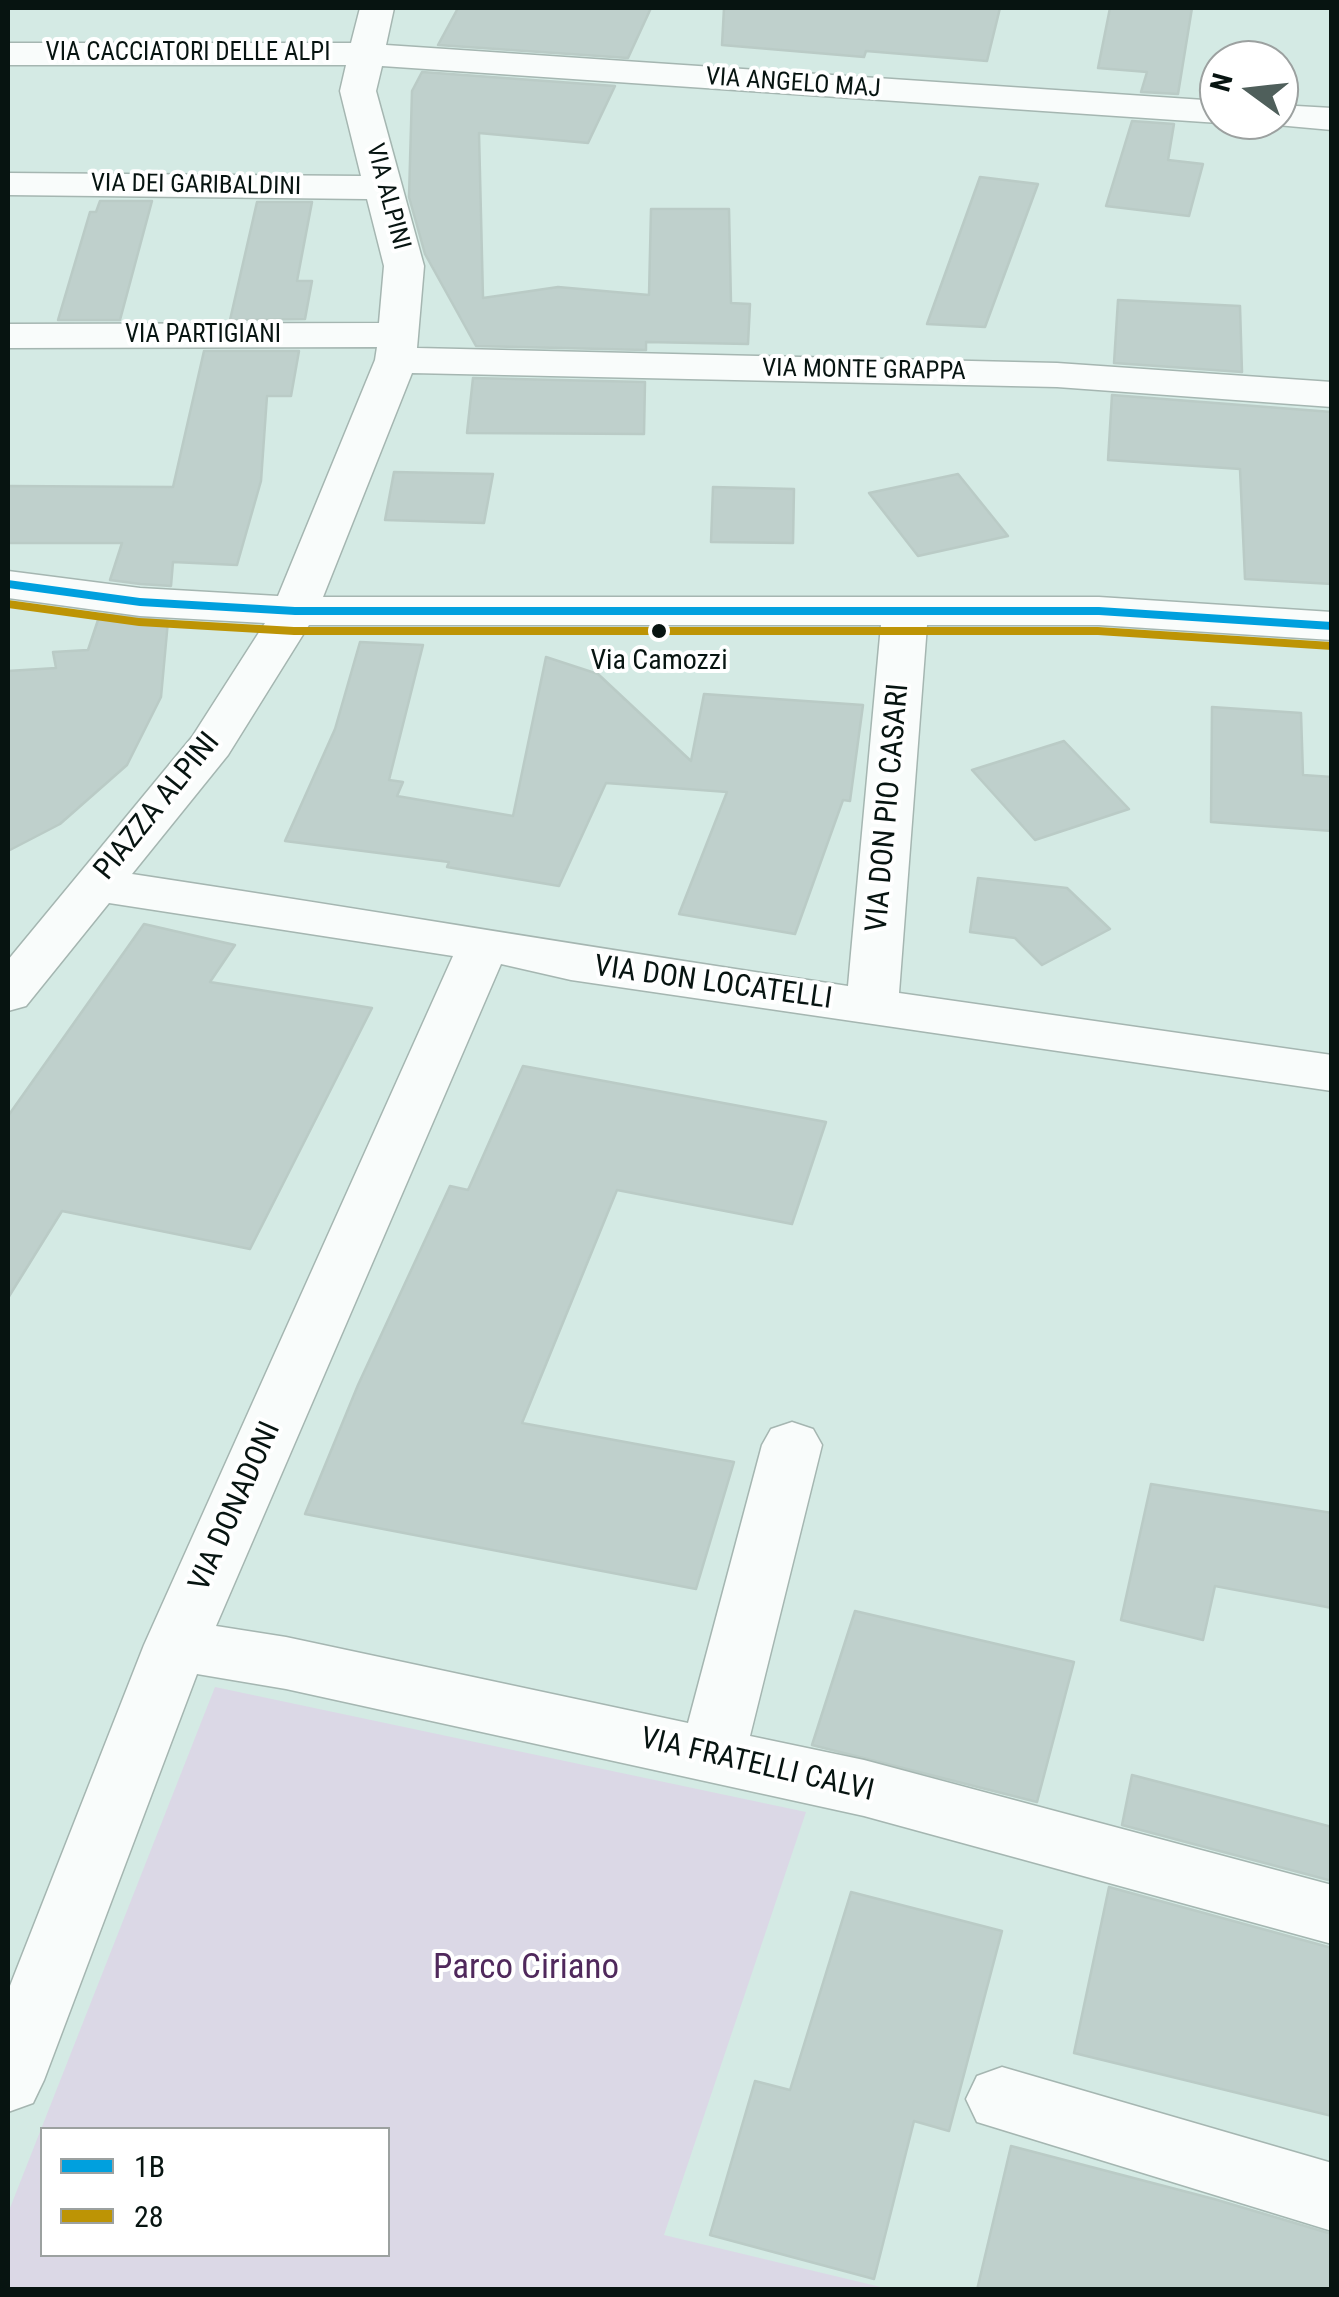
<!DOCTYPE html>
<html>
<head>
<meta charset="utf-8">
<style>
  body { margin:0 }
  #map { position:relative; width:1339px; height:2297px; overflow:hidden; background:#d4eae4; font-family:"Roboto Condensed",sans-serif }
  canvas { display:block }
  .frame { position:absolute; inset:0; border:10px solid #071411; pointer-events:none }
  .legend { position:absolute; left:40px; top:2127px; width:350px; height:130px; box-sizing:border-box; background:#fff; border:2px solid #9ca1a0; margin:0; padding:12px 18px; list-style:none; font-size:30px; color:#071411 }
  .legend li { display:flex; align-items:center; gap:20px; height:50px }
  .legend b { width:50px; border:2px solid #9ca1a0 }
  .north { position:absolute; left:1199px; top:40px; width:100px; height:100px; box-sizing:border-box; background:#fff; border:2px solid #9ca1a0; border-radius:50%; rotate:285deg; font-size:28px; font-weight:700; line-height:40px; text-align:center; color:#071411 }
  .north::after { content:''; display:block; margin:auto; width:35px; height:45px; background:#4f5f5b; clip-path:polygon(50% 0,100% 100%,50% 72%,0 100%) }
</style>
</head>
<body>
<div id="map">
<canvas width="1339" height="2297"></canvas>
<div class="frame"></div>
<ul class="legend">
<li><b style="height:12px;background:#00a0de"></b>1B</li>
<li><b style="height:12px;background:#bd9405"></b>28</li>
</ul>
<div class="north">N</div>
</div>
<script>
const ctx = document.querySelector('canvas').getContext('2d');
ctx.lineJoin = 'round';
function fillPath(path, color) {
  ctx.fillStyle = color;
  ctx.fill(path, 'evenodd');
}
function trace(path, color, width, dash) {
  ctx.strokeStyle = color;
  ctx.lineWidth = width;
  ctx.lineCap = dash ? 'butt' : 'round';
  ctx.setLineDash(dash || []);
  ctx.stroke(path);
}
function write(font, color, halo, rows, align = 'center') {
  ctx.font = font + ' "Roboto Condensed",sans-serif';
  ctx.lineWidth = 8;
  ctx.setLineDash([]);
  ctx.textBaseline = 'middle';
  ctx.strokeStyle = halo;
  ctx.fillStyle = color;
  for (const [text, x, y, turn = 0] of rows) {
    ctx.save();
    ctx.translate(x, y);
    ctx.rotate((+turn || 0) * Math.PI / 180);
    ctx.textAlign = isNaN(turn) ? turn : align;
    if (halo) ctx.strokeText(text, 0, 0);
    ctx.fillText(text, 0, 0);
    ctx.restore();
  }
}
const green = new Path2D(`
  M215,1687L806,1812L664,2235L889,2289H8V2213ZM42,2130H388V2254H42Z`);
const building = new Path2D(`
  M458,8H651L628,58L438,45Z
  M724,8H1000L987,61L866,51L864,57L722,45Z
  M1110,8H1192L1178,94L1141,92L1147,72L1098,68Z
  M422,72L615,86L588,143L479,133L483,298L558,287L649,295L651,209H729L731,303L750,304L748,344L646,342V350L476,346L425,254L409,197L412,91Z
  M1132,121L1174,124L1168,160L1203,164L1189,216L1106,206Z
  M980,177L1038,184L985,327L927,324Z
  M100,201H152L120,320H58L90,212H96Z
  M257,202H312L297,281H312L305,319L230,320Z
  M1118,300L1240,306L1242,372L1114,363Z
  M204,351H299L291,396H267L261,481L237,565L173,562L171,586L140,584L110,580L122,543H8V486L173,487Z
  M473,378L645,382L644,434L467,433Z
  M1112,395L1332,412V584L1245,579L1240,469L1108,460Z
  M394,472L493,474L484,523L385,520Z
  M958,474L1008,536L918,556L869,493Z
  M713,487L794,489L793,543L711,542Z
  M100,614L168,621L161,697L127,765L60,824L8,851V671L56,668L53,652L88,650Z
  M360,642L423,645L389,780L403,782L397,796L513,816L546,657L598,674L691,761L704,694L863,705L850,801L843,800L795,934L679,914L727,792L606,783L559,886L447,867L449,862L285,841L335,729Z
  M1212,707L1301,713L1303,775L1332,777V831L1211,822Z
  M1064,741L1129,809L1035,840L972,770Z
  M978,878L1067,888L1110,929L1042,965L1015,938L970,932Z
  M144,924L235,945L210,982L372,1008L250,1249L62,1211L8,1298V1116Z
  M523,1066L826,1122L792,1224L617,1190L522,1423L734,1462L696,1589L305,1514L358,1385L450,1186L468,1190Z
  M1151,1484L1332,1513V1608L1215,1586L1203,1640L1121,1620Z
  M855,1611L1074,1662L1037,1802L812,1745Z
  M1132,1775L1332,1827V1881L1122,1825Z
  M1109,1887L1332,1948V2116L1074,2053Z
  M851,1892L1002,1931L949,2131L914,2121L874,2279L710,2235L755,2081L790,2090Z
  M1011,2146L1214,2199L1332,2234V2290H977Z`);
const minor = new Path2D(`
  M360,8H394L386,45L1219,101V120H1231L1219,123L382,66L376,91L424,266L417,348L1057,363L1332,382V407L1057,387L412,373L323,597H1099L1332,612V640L1099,625H927L899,993L1332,1055V1091L571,980L501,964L216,1626L286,1637L688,1723L762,1445L771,1429L792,1422L813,1429L822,1445L750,1736L864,1760L1332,1885V1944L864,1816L286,1689L197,1674L44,2080L33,2103L8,2112V1991L144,1645L453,956L109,903L26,1006L8,1011V960L192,737L265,623L140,616L8,598V571L140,588L278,596L375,360L377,347L8,348V324L379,323L384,266L367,199L8,195V173L361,176L340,91L346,65H8V43H351ZM309,625H881L848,986C609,951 371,910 132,874L228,755Z
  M1279,105L1332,108V130L1266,124L1263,120H1279Z
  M1002,2067L1332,2163V2231L977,2122L966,2099L977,2076Z`);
const bus1 = new Path2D(`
  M8,580L140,598L295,607H1099L1332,622V630L1099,615H295L140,606L8,588Z`);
const bus2 = new Path2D(`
  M8,600L139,618L294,627H1098L1331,642L1332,650L1098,635H294L139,626L8,608Z`);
const markers = [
  [659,631,9,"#071411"]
];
const farStreetnames = [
  ["VIA CACCIATORI DELLE ALPI",188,54],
  ["VIA ANGELO MAJ",793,84,4],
  ["VIA DEI GARIBALDINI",196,186,1],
  ["VIA ALPINI",387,197,75],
  ["VIA PARTIGIANI",203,336],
  ["VIA MONTE GRAPPA",864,371,1]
];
const busNames = [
  ["Via Camozzi",659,662]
];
const streetNames = [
  ["PIAZZA ALPINI",158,807,-51],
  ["VIA DON PIO CASARI",889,808,-85],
  ["VIA DON LOCATELLI",713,984,8],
  ["VIA DONADONI",236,1507,-66],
  ["VIA FRATELLI CALVI",757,1766,13]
];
const nearParknames = [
  ["Parco Ciriano",526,1969]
];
fillPath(green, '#dbd8e6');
fillPath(building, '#bfd0cc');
trace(building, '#bacbc6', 2.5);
trace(minor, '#a5b6b1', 3);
fillPath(minor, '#f9fcfb');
fillPath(bus1, '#00a0de');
fillPath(bus2, '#bd9405');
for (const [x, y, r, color] of markers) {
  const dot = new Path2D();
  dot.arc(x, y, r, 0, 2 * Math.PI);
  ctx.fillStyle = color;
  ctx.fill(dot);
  trace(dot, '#fff', 4);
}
write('25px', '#071411', '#fff', farStreetnames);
write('28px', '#071411', '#fff', busNames);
write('30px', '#071411', '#fff', streetNames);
write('35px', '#50295c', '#fff', nearParknames);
</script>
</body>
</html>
